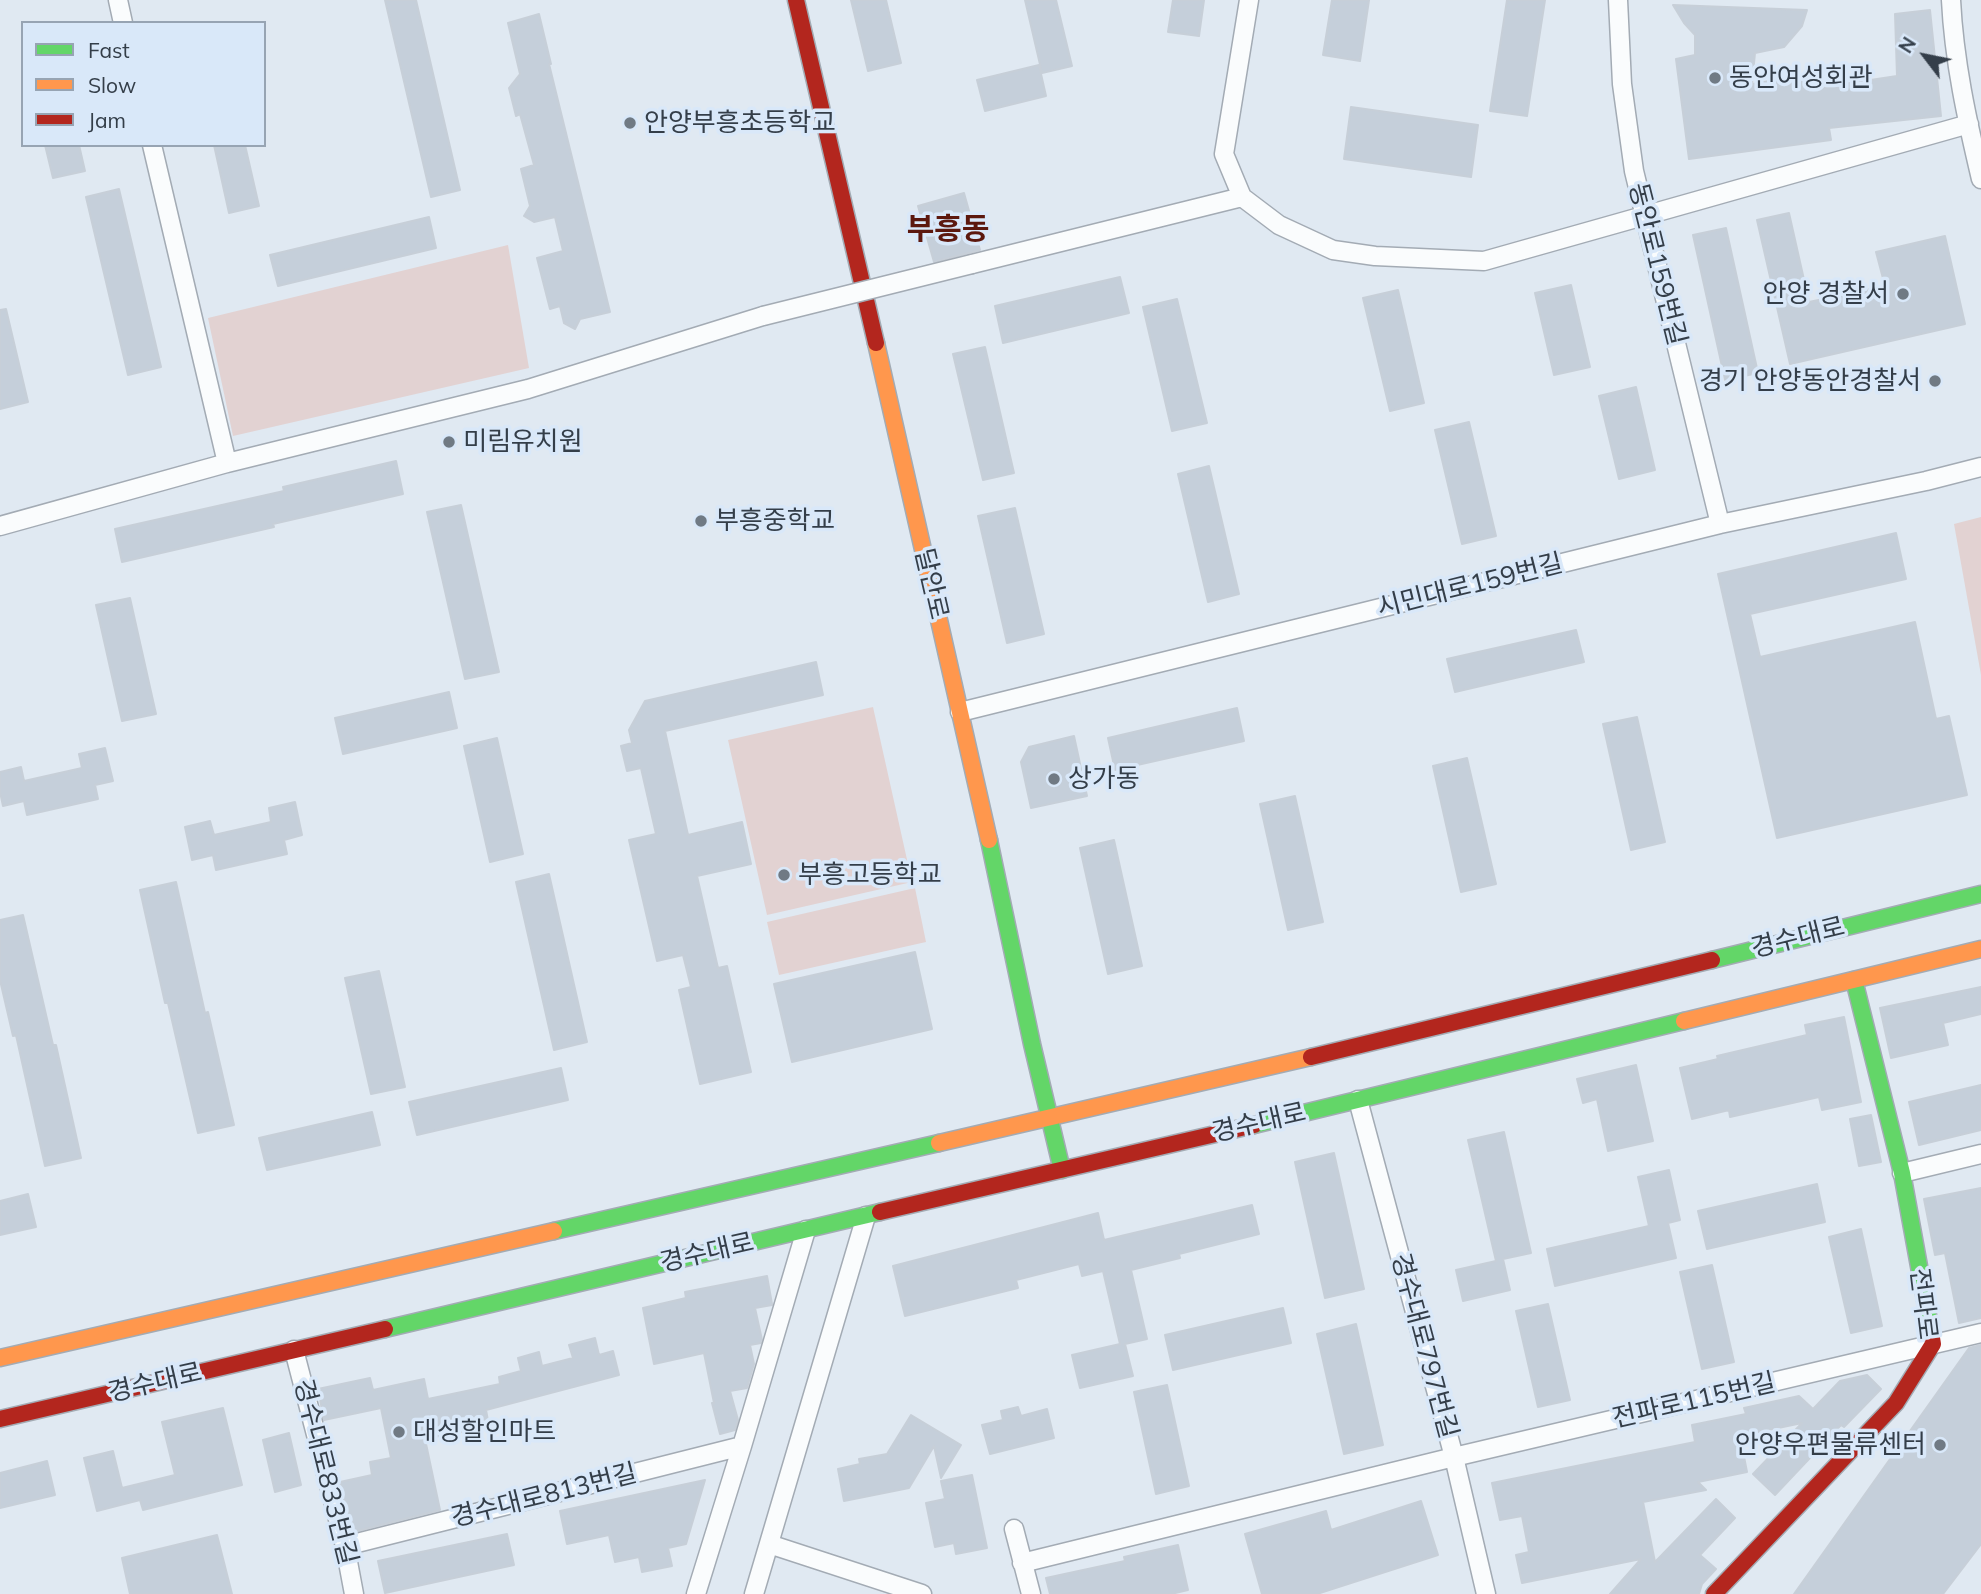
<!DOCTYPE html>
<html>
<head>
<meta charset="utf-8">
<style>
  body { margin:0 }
  #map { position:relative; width:1981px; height:1594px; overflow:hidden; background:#e0e9f2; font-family:Mulish,sans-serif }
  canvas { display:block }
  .legend { position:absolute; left:21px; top:21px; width:245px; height:126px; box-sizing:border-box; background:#d9e8f9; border:2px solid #97a4b3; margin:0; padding:9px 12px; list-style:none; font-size:21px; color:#343e49 }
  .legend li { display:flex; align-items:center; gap:14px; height:35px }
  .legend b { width:35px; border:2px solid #97a4b3 }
  .north { position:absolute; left:1890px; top:21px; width:70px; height:70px; -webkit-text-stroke:5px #d9e8f9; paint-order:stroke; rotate:302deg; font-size:19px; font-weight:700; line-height:28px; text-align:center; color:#343e49 }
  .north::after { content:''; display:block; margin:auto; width:24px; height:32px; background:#343e49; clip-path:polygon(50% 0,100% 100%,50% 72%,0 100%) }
</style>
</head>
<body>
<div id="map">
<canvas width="1981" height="1594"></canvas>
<ul class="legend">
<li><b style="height:9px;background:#63d668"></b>Fast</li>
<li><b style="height:9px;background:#ff974d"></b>Slow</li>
<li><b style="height:9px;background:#b3261e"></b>Jam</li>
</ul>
<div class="north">N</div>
</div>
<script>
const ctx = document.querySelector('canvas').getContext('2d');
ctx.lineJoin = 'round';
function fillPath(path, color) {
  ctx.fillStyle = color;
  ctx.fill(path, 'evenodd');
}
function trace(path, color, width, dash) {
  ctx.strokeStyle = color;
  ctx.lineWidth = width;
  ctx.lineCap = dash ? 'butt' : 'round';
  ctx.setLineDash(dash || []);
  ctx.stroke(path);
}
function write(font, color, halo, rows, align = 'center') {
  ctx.font = font + ' Mulish,"Noto Sans KR",sans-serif';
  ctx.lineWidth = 7;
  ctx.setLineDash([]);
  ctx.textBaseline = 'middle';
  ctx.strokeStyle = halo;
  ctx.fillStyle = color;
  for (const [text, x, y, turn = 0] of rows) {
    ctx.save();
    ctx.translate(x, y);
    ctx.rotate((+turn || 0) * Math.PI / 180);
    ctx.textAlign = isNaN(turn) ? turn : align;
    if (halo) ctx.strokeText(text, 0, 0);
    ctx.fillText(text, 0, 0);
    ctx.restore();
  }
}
const green = new Path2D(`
  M508,245L529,368L233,436L208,318Z
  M1981,517V675L1954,524Z
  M873,707L912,882L767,915L728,740Z
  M915,888L926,942L779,975L767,922Z`);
const building = new Path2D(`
  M385,0H416L460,190L431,197Z
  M851,0H886L901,63L868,71Z
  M1025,0H1056L1072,66L1042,73Z
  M1173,0H1204L1199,36L1168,32Z
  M1332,0H1369L1360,61L1323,55Z
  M1507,0H1545L1527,116L1490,111Z
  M1673,5L1807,10L1802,26L1784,47L1755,53L1752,84L1822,72L1824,87L1897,76L1895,14L1930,10L1941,116L1829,128L1831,140L1689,159L1676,59L1695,55V35L1684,23Z
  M539,14L551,64H549L610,312L580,319L575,329L564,323L560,306L550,309L537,258L563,251L555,217L534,222L524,216L530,206L521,169L534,165L520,114L516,116L509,88L520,74L508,23Z
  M1039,65L1046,96L985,111L977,80Z
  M1351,107L1478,125L1471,177L1344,159Z
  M45,145H79L85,171L53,178Z
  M214,145H245L259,206L229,213Z
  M119,189L161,367L128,375L86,197Z
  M964,193L980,250L934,262L918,206Z
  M1789,213L1809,302L1885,286L1876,252L1945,236L1965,324L1790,364L1757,220Z
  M429,217L436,248L278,286L270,255Z
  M1726,228L1758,373L1725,380L1693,235Z
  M1120,277L1129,313L1003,343L995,306Z
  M1571,285L1590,367L1554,375L1535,293Z
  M1398,290L1424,403L1390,411L1363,298Z
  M1177,299L1207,423L1172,431L1143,307Z
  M6,309L28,402L0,409V310Z
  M985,347L1014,473L983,480L953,354Z
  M1636,387L1655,470L1619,479L1599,396Z
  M1469,422L1496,536L1462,544L1435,430Z
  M396,461L403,494L273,524L274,527L122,562L115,529L284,491L283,487Z
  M1209,466L1239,594L1208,602L1178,474Z
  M461,505L499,672L465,679L427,512Z
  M1015,508L1044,634L1007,643L978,516Z
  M1896,533L1906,579L1750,614L1760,657L1915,622L1936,719L1949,716L1967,795L1777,838L1718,574Z
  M130,598L156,714L122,721L96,605Z
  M1576,630L1584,662L1455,692L1447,659Z
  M816,662L823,695L665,731L688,835L742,822L751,864L697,876L718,968L727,966L751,1072L700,1084L679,990L691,987L683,955L657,961L629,840L656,834L641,768L627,771L621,746L632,743L629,730L645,701Z
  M449,692L457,728L343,754L335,718Z
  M1237,708L1244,741L1115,770L1108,738Z
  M1637,717L1665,842L1631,850L1603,724Z
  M1074,736L1087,796L1031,808L1021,762L1029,747Z
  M497,738L523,854L490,862L464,746Z
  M105,748L113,781L95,785L98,799L27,815L24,801L3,806L0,792V772L21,767L24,781L82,768L79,754Z
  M1467,758L1496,884L1461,892L1433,766Z
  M1295,796L1323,922L1288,930L1260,804Z
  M295,802L302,835L284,840L287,854L216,870L213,855L192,860L185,827L210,821L214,835L271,822L269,808Z
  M1114,840L1142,966L1108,974L1080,848Z
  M549,874L587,1042L554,1050L516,882Z
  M176,882L205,1013L208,1012L234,1125L198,1133L168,1003H165L140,890Z
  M23,915L53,1045H56L81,1158L45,1166L16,1035L13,1036L0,980V920Z
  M915,952L932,1029L792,1062L774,984Z
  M379,971L405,1087L371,1094L345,978Z
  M1981,987V1014L1943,1023L1948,1045L1891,1058L1880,1008Z
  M1844,1017L1861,1102L1822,1110L1819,1097L1730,1117L1729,1110L1692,1119L1680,1068L1718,1059L1717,1056L1807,1035L1805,1025Z
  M1636,1065L1653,1141L1608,1151L1597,1099L1583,1103L1577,1079Z
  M561,1068L568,1100L417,1135L409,1102Z
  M1981,1085V1130L1919,1145L1909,1102Z
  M372,1112L380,1145L267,1170L259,1138Z
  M1871,1115L1881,1162L1859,1166L1850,1119Z
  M1504,1132L1531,1253L1503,1259L1510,1290L1463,1301L1456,1270L1496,1261L1468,1140Z
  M1334,1153L1364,1289L1325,1298L1295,1162Z
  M1669,1170L1680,1220L1668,1223L1676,1258L1555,1286L1547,1249L1649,1226L1638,1177Z
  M1817,1184L1825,1222L1707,1249L1698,1211Z
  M1981,1188V1318L1959,1323L1945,1253L1935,1255L1924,1199Z
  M28,1194L36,1227L0,1235V1201Z
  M1252,1205L1259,1234L1179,1254L1180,1258L1131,1270L1147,1339L1125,1344L1133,1376L1080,1388L1072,1355L1120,1344L1103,1271L1082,1276L1079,1264L1016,1280L1018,1288L905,1316L893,1266L1098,1213L1104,1240Z
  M1861,1229L1882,1326L1851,1333L1829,1237Z
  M1712,1265L1734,1362L1702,1369L1680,1272Z
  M767,1276L772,1304V1305L755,1308L762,1340L761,1343L750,1345L754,1364L747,1388L730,1391L738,1420L735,1430L720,1434L712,1403H714L704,1353L654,1364L643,1308L686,1298L685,1292Z
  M1548,1304L1570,1400L1538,1407L1516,1311Z
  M1283,1308L1291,1343L1173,1370L1165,1335Z
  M1356,1324L1383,1445L1344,1454L1317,1334Z
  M595,1338L599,1355L613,1351L619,1375L486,1410L489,1426L425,1439L440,1510L353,1532L340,1482L372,1475L370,1462L391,1458L381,1408L324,1420L318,1389L370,1378L373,1390L424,1379L428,1399L500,1384L499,1377L521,1371L518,1358L539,1352L542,1366L573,1358L569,1345Z
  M1981,1345V1544L1943,1594H1794L1969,1348Z
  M1867,1375L1881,1389L1844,1427L1841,1425L1775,1495L1753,1474L1802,1423L1740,1436L1747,1472L1698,1482L1706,1490L1643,1502L1655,1562L1716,1499L1735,1518L1700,1555L1716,1569L1702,1584L1699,1594H1610L1641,1559L1522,1583L1516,1555L1529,1552L1522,1516L1500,1520L1492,1483L1695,1442L1692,1425L1746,1414L1744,1408L1799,1396L1813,1409L1840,1381Z
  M1167,1385L1189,1486L1156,1494L1134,1392Z
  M1018,1407L1021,1416L1047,1409L1054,1438L990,1454L982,1425L1003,1420L1001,1411Z
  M223,1408L242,1485L143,1510L140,1500L97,1511L84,1458L113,1451L122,1488L175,1475L162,1422Z
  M911,1415L961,1445L941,1478L934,1446L909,1488L844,1501L838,1469L860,1464L859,1459L887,1454Z
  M289,1433L301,1485L275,1492L263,1440Z
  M47,1461L55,1495L0,1508V1473Z
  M972,1475L987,1548L956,1554L954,1543L935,1547L926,1503L945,1499L941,1481Z
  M705,1480L686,1544L668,1548L672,1566L642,1572L639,1557L615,1562L609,1535L567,1544L560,1511Z
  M1421,1501L1438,1555L1317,1594H1262L1245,1534L1326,1511L1331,1530Z
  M507,1534L514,1565L385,1593L378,1561Z
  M217,1535L232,1594H130L122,1558Z
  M1178,1545L1188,1590L1171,1594H1050L1046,1578L1125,1561L1124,1557Z`);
const street = new Path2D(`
  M118,0L123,23
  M1618,0L1622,84L1634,171L1720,524
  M1951,0C1954,61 1967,120 1981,179
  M152,145L227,463
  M1242,197L1224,154L1249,0
  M972,264L1242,197L1279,225L1333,250L1375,256L1484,261L1969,124
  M0,526L227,463L528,389L763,316
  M960,712L1720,524L1926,481L1981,467
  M1358,1100L1454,1457L1486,1594
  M1902,1173L1981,1154
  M294,1350L345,1546L354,1594
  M1014,1529L1031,1594
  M769,1544L922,1594
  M345,1546L742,1446
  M1022,1563L1454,1457L1981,1333
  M696,1594L742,1446L806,1230
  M754,1594L866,1216`);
const fast = new Path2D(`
  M989,840L1032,1044L1062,1170
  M1712,960L1981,894
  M1854,980L1902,1173L1931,1332
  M1254,1125L1684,1021
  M554,1231L939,1143
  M385,1329L880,1212`);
const slow = new Path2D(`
  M876,343L989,840
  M1684,1021L1981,949
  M939,1143L1311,1057
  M0,1358L554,1231`);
const jam = new Path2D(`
  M796,0L876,343
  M1311,1057L1712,960
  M880,1212L1254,1125
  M0,1419L385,1329
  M1714,1594L1896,1403L1933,1344L1931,1332`);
const streetBridge = new Path2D(`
  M763,316L972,264`);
const markers = [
  [1715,78,7,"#707a84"],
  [630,123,7,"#707a84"],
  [1903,294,7,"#707a84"],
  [1935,381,7,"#707a84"],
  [449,442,7,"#707a84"],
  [701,521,7,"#707a84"],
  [1054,779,7,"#707a84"],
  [784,875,7,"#707a84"],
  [399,1432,7,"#707a84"],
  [1940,1445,7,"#707a84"]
];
const poiNames = [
  ["동안여성회관",1729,78],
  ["안양부흥초등학교",644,123],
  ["안양 경찰서",1889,294,"right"],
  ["경기 안양동안경찰서",1921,381,"right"],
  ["미림유치원",463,442],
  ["부흥중학교",715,521],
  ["상가동",1068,779],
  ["부흥고등학교",798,875],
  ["대성할인마트",413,1432],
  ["안양우편물류센터",1926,1445,"right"]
];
const streetNames = [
  ["동안로159번길",1657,264,76],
  ["달안로",931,584,77],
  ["시민대로159번길",1470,586,-14],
  ["경수대로",1798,938,-14],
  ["경수대로",1259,1123,-13],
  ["경수대로",707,1253,-13],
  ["전파로",1923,1304,83],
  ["경수대로797번길",1424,1346,75],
  ["경수대로",155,1383,-13],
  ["전파로115번길",1694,1401,-13],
  ["경수대로833번길",325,1472,76],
  ["경수대로813번길",544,1496,-14]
];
const quarterNames = [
  ["부흥동",948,230]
];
fillPath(green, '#e2d2d2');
fillPath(building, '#c5cfda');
trace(building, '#c7cfd8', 2);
trace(street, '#a3abb4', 21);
trace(fast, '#a3abb4', 19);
trace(slow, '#a3abb4', 19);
trace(jam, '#a3abb4', 19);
trace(street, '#fafcfd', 18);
trace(fast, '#63d668', 16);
trace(slow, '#ff974d', 16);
trace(jam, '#b3261e', 16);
trace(streetBridge, '#a3abb4', 21, []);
trace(streetBridge, '#fafcfd', 18);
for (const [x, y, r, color] of markers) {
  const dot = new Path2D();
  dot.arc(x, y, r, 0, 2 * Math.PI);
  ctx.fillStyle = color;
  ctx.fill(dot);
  trace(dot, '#d9e8f9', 2.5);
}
write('26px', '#343e49', '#d9e8f9', poiNames, 'left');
write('26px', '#343e49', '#d9e8f9', streetNames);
write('bold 30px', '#5c180e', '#d9e8f9', quarterNames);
</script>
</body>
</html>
